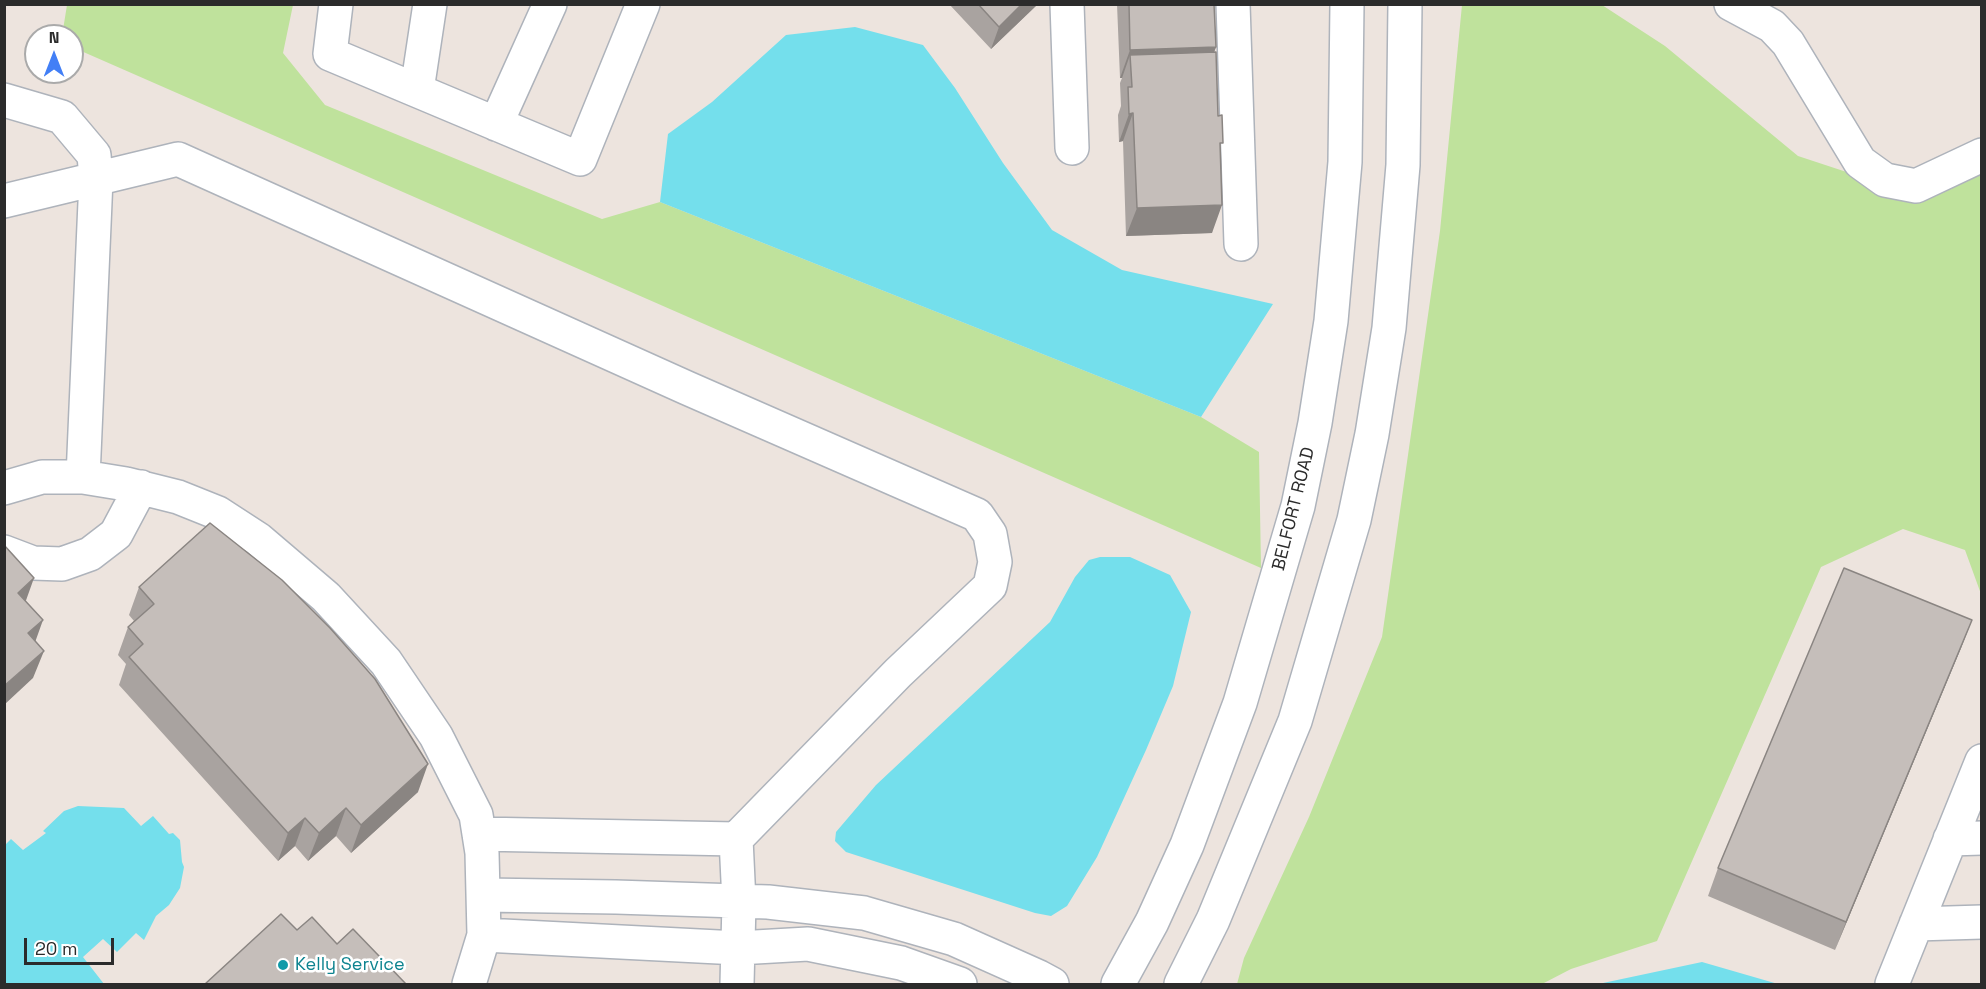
<!DOCTYPE html>
<html>
<head>
<meta charset="utf-8">
<style>
  body { margin:0 }
  #map { position:relative; width:1986px; height:989px; overflow:hidden; background:#ede4de; font-family:"Space Grotesk",sans-serif }
  canvas { display:block }
  .frame { position:absolute; inset:0; border:6px solid #2b2b2b; pointer-events:none }
  .north { position:absolute; left:24px; top:24px; width:60px; height:60px; box-sizing:border-box; background:#fff; border:2px solid #aaa; border-radius:50%; rotate:0deg; font-size:16px; font-weight:700; line-height:24px; text-align:center; color:#2b2b2b }
  .north::after { content:''; display:block; margin:auto; width:21px; height:27px; background:#427ff6; clip-path:polygon(50% 0,100% 100%,50% 72%,0 100%) }
  .scale { position:absolute; left:24px; top:938px; width:90px; height:27px; box-sizing:border-box; border:3px solid #2b2b2b; border-top:0; padding-left:8px; font-size:18px; line-height:21px; white-space:nowrap; color:#2b2b2b; -webkit-text-stroke:4px #fff; paint-order:stroke }
</style>
</head>
<body>
<div id="map">
<canvas width="1986" height="989"></canvas>
<div class="frame"></div>
<div class="north">N</div>
<div class="scale">20 m</div>
</div>
<script>
const ctx = document.querySelector('canvas').getContext('2d');
ctx.lineJoin = 'round';
function fillPath(path, color) {
  ctx.fillStyle = color;
  ctx.fill(path, 'evenodd');
}
function trace(path, color, width, dash) {
  ctx.strokeStyle = color;
  ctx.lineWidth = width;
  ctx.lineCap = dash ? 'butt' : 'round';
  ctx.setLineDash(dash || []);
  ctx.stroke(path);
}
function write(font, color, halo, rows, align = 'center') {
  ctx.font = font + ' "Space Grotesk",sans-serif';
  ctx.lineWidth = 5;
  ctx.setLineDash([]);
  ctx.textBaseline = 'middle';
  ctx.strokeStyle = halo;
  ctx.fillStyle = color;
  for (const [text, x, y, turn = 0] of rows) {
    ctx.save();
    ctx.translate(x, y);
    ctx.rotate((+turn || 0) * Math.PI / 180);
    ctx.textAlign = isNaN(turn) ? turn : align;
    if (halo) ctx.strokeText(text, 0, 0);
    ctx.fillText(text, 0, 0);
    ctx.restore();
  }
}
const green = new Path2D(`
  M67,5H293L283,53L325,105L602,219L660,202L1201,417L1259,452L1261,568L72,47V36H62Z
  M1462,5H1602L1665,46L1798,156L1895,188L1981,164V594L1965,550L1903,529L1821,567L1657,941L1571,969L1542,984H1237L1244,958L1309,817L1382,637L1440,231Z`);
const water = new Path2D(`
  M855,27L923,45L955,88L1003,163L1052,230L1122,270L1273,304L1201,417L660,202L668,134L712,102L786,35Z
  M1100,557H1130L1170,575L1191,612L1173,686L1146,750L1097,857L1067,906L1051,916L1035,913L846,852L835,841L836,832L876,785L1050,622L1075,577L1089,560Z
  M78,806L124,808L141,826L153,816L169,834L173,833L180,840L182,862L184,867L180,888L169,905L156,916L144,940L136,933L117,952L103,939L83,957L104,984H5V845L11,839L23,850L46,833L43,831L64,811Z
  M1702,962L1778,984H1597L1603,983Z`);
const minor = new Path2D(`
  M336,4L330,54L580,159L643,4
  M1067,4L1072,148
  M1233,4L1241,244
  M1731,4L1772,26L1788,43L1860,162L1885,180L1916,186L1982,155
  M417,90L430,4
  M4,100L62,117L94,155L96,179L83,477
  M496,124L550,4
  M4,201L178,159L687,388L977,515L990,534L995,562L990,586L898,673L736,839L479,834
  M4,488L42,477H83L126,484L178,497L218,513L258,539L326,597L386,662L436,736L476,815L482,853L484,935L469,984
  M4,552L33,563L62,564L90,554L116,534L141,487
  M736,839L739,902L737,984
  M1950,839L1982,838
  M484,895L616,897L768,902L864,913L954,939L1039,977L1052,984
  M1916,924L1982,922
  M484,935L738,948L808,944L901,963L960,984
  M1118,984L1152,922L1187,845L1240,703L1298,506L1315,423L1331,321L1345,162L1347,4
  M1181,984L1213,920L1295,721L1354,520L1372,434L1389,328L1403,165L1405,4
  M1892,984L1982,761`);
const wall = new Path2D(`
  M949,4H1038L991,49Z
  M1117,4H1214L1216,47L1214,52L1220,150L1212,233L1126,236L1123,141L1119,142L1118,115L1121,106L1120,83L1122,78H1120Z
  M139,587L418,792L351,853L336,836L308,861L295,846L278,861L119,685L126,664L118,655L128,627L134,621L129,615Z
  M1972,620L1961,648L1835,950L1708,896L1718,868Z`);
const shadedWall = new Path2D(`
  M1022,4H1038L991,49L999,27Z
  M1216,47L1206,75L1130,55L1122,78H1120L1130,50Z
  M1133,113L1123,141L1119,142L1129,114Z
  M1222,205L1212,233L1126,236L1137,208Z
  M34,578L24,606L18,593Z
  M43,620L33,648L28,633Z
  M1972,620L1961,648L1835,950L1846,922Z
  M44,651L33,678L4,705V686Z
  M428,764L418,792L351,853L361,825Z
  M346,808L336,836L308,861L319,833Z
  M305,818L295,846L278,861L288,833Z`);
const building = new Path2D(`
  M978,4H1022L999,27Z
  M1129,4H1214L1216,47L1130,50Z
  M1216,52L1218,116L1222,115L1223,143H1220L1222,205L1137,208L1133,113L1129,114L1128,87H1132L1130,55Z
  M210,523L282,580L330,628L375,679L428,764L361,825L346,808L319,833L305,818L288,833L129,657L143,644L128,627L154,604L139,587Z
  M4,545L34,578L18,593L43,620L28,633L44,651L4,686Z
  M1844,568L1972,620L1846,922L1718,868Z
  M281,914L297,930L312,917L337,944L353,929L406,984H205Z`);
const markers = [
  [283,965,6,"#0f9aa8"]
];
const streetNames = [
  ["BELFORT ROAD",1294,509,-76]
];
const cultureNames = [
  ["Kelly Service",295,965]
];
fillPath(green, '#bfe29c');
fillPath(water, '#74dfec');
trace(minor, '#aeb3bb', 36);
trace(minor, '#fff', 33);
fillPath(wall, '#a9a3a0');
fillPath(shadedWall, '#8a8582');
fillPath(building, '#c5beba');
trace(building, '#8a8582', 1.5);
for (const [x, y, r, color] of markers) {
  const dot = new Path2D();
  dot.arc(x, y, r, 0, 2 * Math.PI);
  ctx.fillStyle = color;
  ctx.fill(dot);
  trace(dot, '#fff', 2);
}
write('18px', '#2b2b2b', '#fff', streetNames);
write('18px', '#0d838f', '#fff', cultureNames, 'left');
</script>
</body>
</html>
